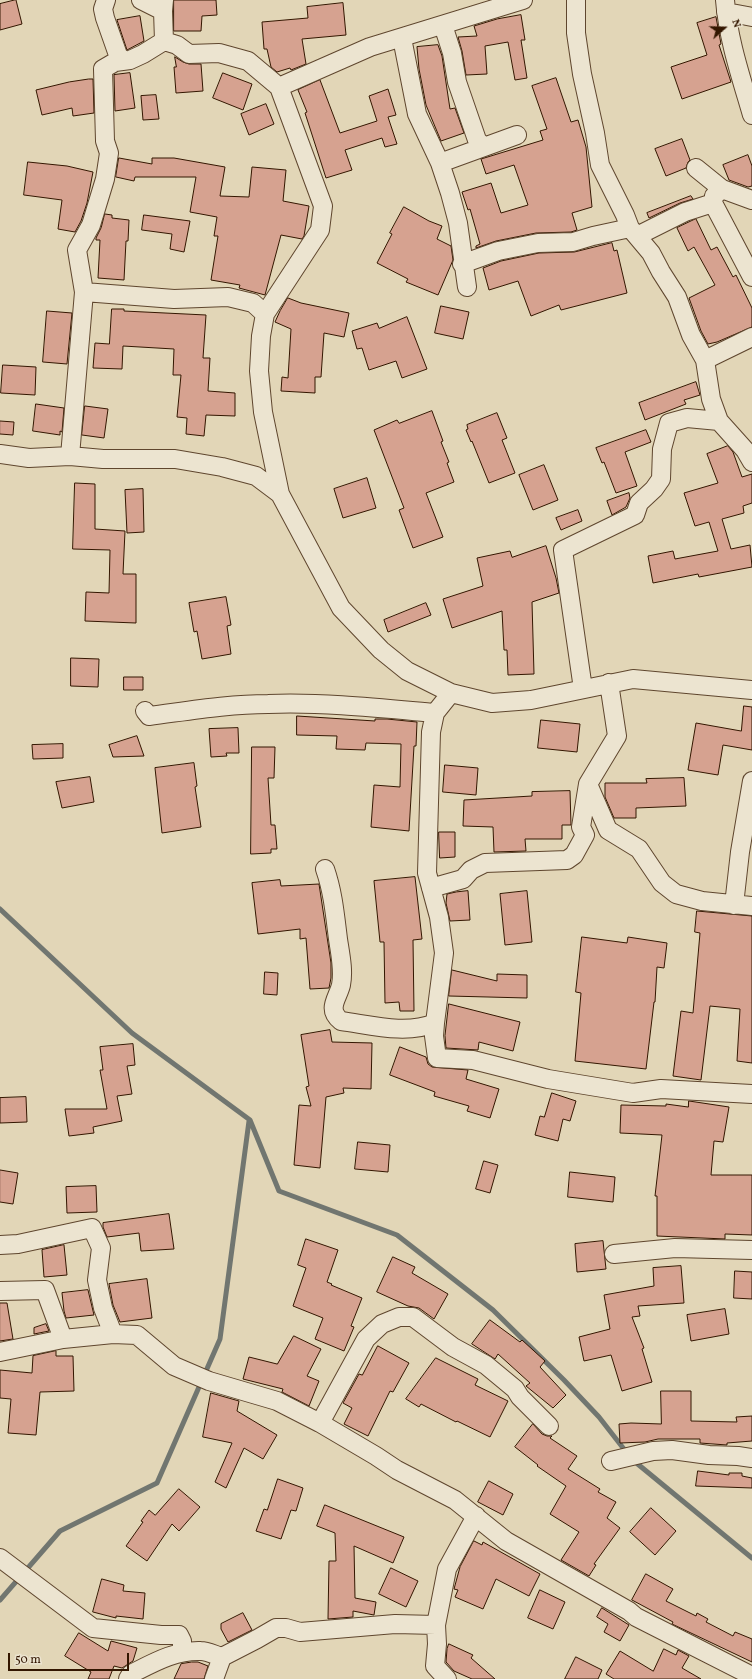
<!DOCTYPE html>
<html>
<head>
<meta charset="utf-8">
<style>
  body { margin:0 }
  #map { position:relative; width:752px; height:1679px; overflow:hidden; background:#e2d6b7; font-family:Vollkorn,serif }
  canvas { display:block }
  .north { position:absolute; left:704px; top:8px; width:40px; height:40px; -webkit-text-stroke:3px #ece4d0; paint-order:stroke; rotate:70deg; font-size:11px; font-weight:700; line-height:16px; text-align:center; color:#331600 }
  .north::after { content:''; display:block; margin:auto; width:14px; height:18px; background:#331600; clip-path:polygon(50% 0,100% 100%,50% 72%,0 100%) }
  .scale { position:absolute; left:8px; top:1653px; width:121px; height:18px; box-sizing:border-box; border:2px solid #331600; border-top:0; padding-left:5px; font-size:12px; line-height:14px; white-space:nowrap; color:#331600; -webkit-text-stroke:3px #ece4d0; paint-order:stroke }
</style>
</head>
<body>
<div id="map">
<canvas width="752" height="1679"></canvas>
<div class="north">N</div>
<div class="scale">50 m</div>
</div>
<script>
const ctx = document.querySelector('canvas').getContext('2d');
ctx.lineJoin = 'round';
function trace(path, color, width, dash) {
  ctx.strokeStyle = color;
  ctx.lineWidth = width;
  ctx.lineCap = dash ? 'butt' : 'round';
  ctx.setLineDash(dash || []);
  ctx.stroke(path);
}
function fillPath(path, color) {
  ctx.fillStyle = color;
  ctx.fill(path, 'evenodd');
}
const stream = new Path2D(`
  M0,909L132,1033L250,1120L279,1191L397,1235L493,1310L564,1380L599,1417L627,1453
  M634,1461L752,1558
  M0,1600L60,1531L157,1483L220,1339L249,1121`);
const building = new Path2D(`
  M16,0L22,24L0,30V4Z
  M174,0H216L217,15L202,16L201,31H174Z
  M343,3L346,35L302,39L306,64L291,70L290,68L277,72L271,67L267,49H264L262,22L308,18L307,7Z
  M521,15L525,40H521L527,78L515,80L508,42L485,46L487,74L466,75L462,51L458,37L477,36L474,26L497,19Z
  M140,16L144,41L127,50L117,20Z
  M716,17L721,44L719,45L731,82L682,99L671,67L707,55L697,23Z
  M438,45L442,56L450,109L455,108L464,133L441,141L426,105L419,69L417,47Z
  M175,57L183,62L189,64H201L203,91L176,93L174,67H176Z
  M130,73L135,108L115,111L114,75Z
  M223,73L252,84L243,110L213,98Z
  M556,78L571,122L578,120L586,147L592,207L572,213L577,230L571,232L536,233L496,241L476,248V246L480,244L470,209L468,210L462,192L491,183L501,213L528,205L514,165L486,174L481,159L543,140L540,131L547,129L532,86Z
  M89,79H93L94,113L73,116L72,108L42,115L36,90L69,82Z
  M320,80L340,133L377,121L369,96L388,89L396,115L388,117L397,144L385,147L382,138L345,150L352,170L326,178L305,113L307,112L298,90Z
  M156,95L159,119L143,120L141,96Z
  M266,104L274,124L249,135L241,114Z
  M682,139L690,160L688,162L686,168L666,176L655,149Z
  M748,155L752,166V186L748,187L729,180L723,165Z
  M119,158L152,164V158H174L225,167L220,196L249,197L252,167L286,170L283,201L309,206L304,236L302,239L281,235L265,295L239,288L240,285L211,280L218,236H214L217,217L190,212L196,177H135L134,181L116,177Z
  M28,162L67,166L93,172L87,203L81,221L75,232L58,229L62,200L24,195Z
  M691,196L693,199L680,203L649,218L647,213Z
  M404,207L429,221L442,226L437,239L451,246L453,260L438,295L406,282L408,279L377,263L392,234L390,233Z
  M105,214L112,215V218L129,220L128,241H126L124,280L98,278L100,240H96V238L101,228Z
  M144,215L190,221L184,252L170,249L172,234L142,230Z
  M696,219L711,250L717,247L733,277L736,275L752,308V327L717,342L708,344L701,331L689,298L715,285L694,247L688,251L677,228Z
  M612,243L614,251L617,250L627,293L561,310L559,305L531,316L518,281L489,290L483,268L501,261L539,253L574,252Z
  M288,298L301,303L349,313L344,337L324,333L321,377H315V393L281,391L282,377L288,378L291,329L275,322L280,311Z
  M441,306L469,312L463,339L435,333Z
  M112,309H124V311L206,315L203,358H210L208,391L235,393V416L206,415L204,436L186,434L187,418L177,417L181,375H173L174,349L123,346L122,369L93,368L95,343L109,344Z
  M47,311L72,313L67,364L43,362Z
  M407,317L427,369L402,378L396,361L369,370L362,348L357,349L352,331L377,323L379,328Z
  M3,365L36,367L35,395L1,393Z
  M696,382L700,395L684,400L686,404L645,420L639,403Z
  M36,404L64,408L62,432L60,431V435L33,431Z
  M85,406L108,409L104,438L82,435Z
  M432,411L443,441L441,442L449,462L447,463L454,482L426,493L443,537L413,548L399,510L404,508L374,430L397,420L399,423Z
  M497,413L507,438L502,440L515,473L489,483L472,441L471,442L466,430L468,429L467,425Z
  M0,421L14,422L13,435L0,434Z
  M646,430L651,442L625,452L637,486L616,493L604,462L602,463L596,448Z
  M728,446L733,452L742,477L752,474V503L743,506L744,513L722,519L731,549L750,545L752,567L699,577L698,574L653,583L648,556L673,551L675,559L718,551L709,522L695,526L684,493L718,483L707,454Z
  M544,465L558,500L533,510L519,475Z
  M367,478L376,508L343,518L334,489Z
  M75,483L95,484V529L125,531L123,574H136V623L85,621L86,592L109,593L110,550L73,549Z
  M143,489L144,532L127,533L125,490Z
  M629,493L630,498L626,507L612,515L607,501Z
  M578,510L582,521L561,530L556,518Z
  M546,546L556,578L559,593L532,602L534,674L508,675L507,650H504L502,611L452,628L443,599L483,586L477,558L510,551L512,557Z
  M226,597L231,625L227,626L231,654L202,659L197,631L194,632L189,603Z
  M426,603L431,615L388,632L384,620Z
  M71,658L99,659L98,687L71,686Z
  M124,677H143V690H124Z
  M744,706L752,707V750L723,745L718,775L688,770L696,723L741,731Z
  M297,716L375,721V719H387L417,722L416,746H414L409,831L371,827L374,785L400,787L401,744L366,743L365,750L336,749L337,736L297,735Z
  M541,720L580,724L577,752L538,748Z
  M238,728L239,753H226L227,756L211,757L209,729Z
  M137,736L144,756L113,757L109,745Z
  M63,744V758L33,759L32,745Z
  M252,747H275L274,778H268L271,825H275L277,849H271V853L251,854Z
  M194,763L197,786L195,787L201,827L162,833L155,768Z
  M445,765L478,768L476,795L443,792Z
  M90,777L94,802L62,808L56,782Z
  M684,778L686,806L636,808V818H614L605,797V783H647L646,779Z
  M570,791L571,825H562V839H525L526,851L494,852L493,827L463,826L464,800L532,796V792Z
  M439,832H455V857L440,858Z
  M415,877L422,939L413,940L414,1011H400L399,1002L385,1003L384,942H380L374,881Z
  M280,880L281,886L319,884L331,963V978L329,988L310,989L306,938L300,939V929L258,934L252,883Z
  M468,891L470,920L450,921L446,903L447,894L456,892Z
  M527,891L532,942L505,945L500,894Z
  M697,911L752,916V1063L737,1061L740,1009L710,1006L701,1080L673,1076L681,1011L693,1013L700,933L695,932Z
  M582,937L627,943L628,937L667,943L664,968L657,967L655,1002H654L646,1069L575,1061L581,993L576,992Z
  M452,970L497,981V974L527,975V998L449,996Z
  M265,972L278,973L277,995L264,994Z
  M449,1004L520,1022L513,1051L479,1042L478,1050L446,1048L445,1036Z
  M330,1030L332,1042L372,1043L371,1089L343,1088L344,1093L326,1097L320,1168L294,1165L299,1105L311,1106L306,1087L309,1086L301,1035Z
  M133,1044L135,1065L127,1066L132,1094L117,1096L122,1121L93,1127L94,1133L69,1136L65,1109H107L100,1070H103L100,1047Z
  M400,1047L426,1057L428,1064L432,1067L468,1070L466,1079L499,1089L490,1118L467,1111L469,1106L434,1096L435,1092L390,1075Z
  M552,1093L576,1101L570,1121L563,1119L558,1141L535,1135L540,1116L544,1117Z
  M26,1097L27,1122L0,1123V1098Z
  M689,1101L729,1107L723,1142L714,1141L711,1175H752V1235L725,1234V1239L657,1236V1196H655L662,1135L620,1133L621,1105L666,1106V1104L688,1107Z
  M358,1142L390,1145L388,1172L355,1169Z
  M484,1161L498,1165L490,1193L476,1189Z
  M0,1170L18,1173L13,1204L0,1202Z
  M570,1172L615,1177L613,1202L568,1197Z
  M96,1186L97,1212L67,1213L66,1187Z
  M169,1214L174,1249L141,1251L139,1233L107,1237L103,1227V1223Z
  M306,1239L338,1250L327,1282L332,1284L331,1285L362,1298L351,1326L354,1327L344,1351L315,1339L323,1318L293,1306L306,1268L298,1265Z
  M603,1241L606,1269L577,1272L575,1244Z
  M64,1245L67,1275L44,1277L42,1250Z
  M393,1257L415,1267L412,1273L448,1294L434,1319L419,1308L408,1306L377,1292Z
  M681,1266L684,1303L638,1306L640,1316L632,1317L644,1348L642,1349L652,1382L622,1391L611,1355L584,1361L579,1337L610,1329L604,1295L654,1286L653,1268Z
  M735,1271L752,1272V1299L734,1298Z
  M147,1279L152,1318L120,1322L113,1305L109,1284Z
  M88,1290L94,1315L66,1318L64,1311L62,1293Z
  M0,1303H7L13,1339L0,1341Z
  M725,1309L729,1334L691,1341L687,1315Z
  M490,1320L520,1342L522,1340L545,1361L540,1367L566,1395L553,1408L526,1386L530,1383L498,1354L495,1359L472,1344Z
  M46,1324L49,1331L34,1334V1328Z
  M294,1336L321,1349L307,1376L319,1381L309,1406L282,1392L283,1389L243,1379L249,1357L277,1364Z
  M378,1346L409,1363L393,1392L390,1391L368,1436L344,1424L352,1408L343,1403L359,1374L362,1375Z
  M56,1351V1356H73L74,1391L40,1392L36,1435L8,1433L11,1399L0,1398V1370L32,1373L33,1356Z
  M436,1358L478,1379L475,1385L508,1401L490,1437L457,1421L456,1422L421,1404L419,1407L406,1399Z
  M661,1391H691V1421L737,1422L736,1417L752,1416V1441L727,1443V1445L700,1443V1439H658L645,1442L620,1443L619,1424L631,1423L661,1424Z
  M211,1393L239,1401L237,1411L277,1435L263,1459L244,1448L226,1488L215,1482L232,1443L203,1437Z
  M533,1424L542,1434L547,1436H552L550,1438L577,1456L568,1469L600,1489L598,1492L616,1502L607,1518L620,1528L594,1564L596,1565L589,1576L561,1560L579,1532L550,1514L566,1486L537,1466L538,1465L515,1447Z
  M698,1471L729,1475V1473H742V1476L752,1478V1488L696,1486Z
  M278,1479L303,1488L296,1511L291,1510L281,1539L256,1531L264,1509L267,1510Z
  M489,1481L513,1494L503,1515L478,1502Z
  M179,1489L200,1507L179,1531L172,1524L147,1561L126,1546L143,1522L141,1521L149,1510L155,1515Z
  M325,1505L404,1537L393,1563L354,1546L355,1598L376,1602L374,1615L353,1611V1617L328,1619L329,1561H336L335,1533L317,1526Z
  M651,1508L676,1531L655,1555L630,1532Z
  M474,1541L482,1545L483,1542L540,1574L529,1596L496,1579L483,1609L455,1597L458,1590L454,1589L460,1567Z
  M391,1568L418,1581L406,1607L379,1594Z
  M646,1574L673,1589L666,1601L696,1616L697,1613L708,1619L706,1622L733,1636L735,1632L752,1639V1662L672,1624L673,1622L632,1600Z
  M102,1579L124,1585L123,1591L145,1593L143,1619L116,1616V1618L93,1612Z
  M540,1590L565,1602L553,1629L528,1618Z
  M602,1608L629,1625L620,1641L604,1632L608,1624L597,1617Z
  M243,1613L252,1630L228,1642L221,1629V1624Z
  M79,1633L108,1651L111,1641L137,1648L133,1661L122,1668L114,1666L109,1679H88L91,1672L65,1656Z
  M449,1644L473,1655L471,1658L495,1679H472L454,1671L446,1662L447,1649Z
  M664,1649L676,1655L678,1650L689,1656L682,1668L701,1679H614L606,1674L620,1651L653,1671Z
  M576,1657L602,1670L598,1679H565Z
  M192,1662H198L208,1666L204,1679H174L181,1664Z`);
const minor = new Path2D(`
  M106,0L103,9L105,18L118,55L123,60
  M141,0L163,11
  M576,0V33L582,74L595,133L600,165L625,215L630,228L651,253L661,272L677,297L691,335L705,360L711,399L719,421L745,450L752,462
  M725,0C728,39 741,77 752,115
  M726,12L752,17
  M443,25L452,53L457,82L477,140L484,147
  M402,38L417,114L440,163L450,193L458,223L467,287
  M164,41L177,45L189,54L219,53L248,61L279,87L323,206L320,230L265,314L261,336L259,371L263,412L280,494
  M164,41L163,11L164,0
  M279,87L370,47L523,0
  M440,163L517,135
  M696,168L722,189L752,200
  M722,189L714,196L713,203L752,277
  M637,236L685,212L713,203
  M462,264L498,251L538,243L573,242L593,236L630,228
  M84,292L174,299L228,297L253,303L265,314
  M705,360L752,337
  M0,454L29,458L70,456L103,459H175L222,467L256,476L280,494L341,608L381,650L407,671L451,693L492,703L531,700L633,679L752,690
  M70,456L84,292L77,250L91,225L105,179L109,153L105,141L103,69L115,62L130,60L143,54L164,41
  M583,689L563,550L635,515L639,503L654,489L661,479L662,449L669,423L687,418L719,421
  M145,711L149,716C188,711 228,704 268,704C324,702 379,708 435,713
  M588,784L608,830L639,849L662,883L676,894L702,901L752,906
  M325,869C333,892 335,915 338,939C340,953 344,970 341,985C338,998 326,1009 341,1021C371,1025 406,1035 435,1023L434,1036L437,1058L473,1060L548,1079L633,1093L661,1089L752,1094
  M431,888L463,879L471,870L485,863L567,860L574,855L585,835L581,827L588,784L617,736L609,683
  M734,905L740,852L752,781
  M435,1023L444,953L439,917L427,873L431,732L435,713L451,693
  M0,1245L18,1244L92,1228L101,1248L97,1280L103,1308L113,1334
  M614,1254L675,1248L752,1250
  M0,1291L45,1290L63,1339
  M0,1352L63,1339L113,1334L137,1335L174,1366L209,1381L277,1401L320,1423L376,1456L397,1470L455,1500L506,1541L629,1611L636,1617L752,1676
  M320,1423L366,1339L382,1324L399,1317H413L453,1347L486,1365L515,1389L520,1397L549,1426
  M611,1461L653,1451L672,1450L709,1455L738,1456L752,1458
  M0,1558L93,1628L161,1635H179L182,1641V1652
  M128,1679L131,1674C153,1663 175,1650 201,1651C207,1651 215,1655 222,1657L257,1639L276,1628H286L300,1632L395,1624L436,1625
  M214,1679L222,1657
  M447,1679L435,1666L437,1644L436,1625L447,1569L476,1516`);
trace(stream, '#717670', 5);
fillPath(building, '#d6a290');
trace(building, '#331600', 1);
trace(minor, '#5f462e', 20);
trace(minor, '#ece4d0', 18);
</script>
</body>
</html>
